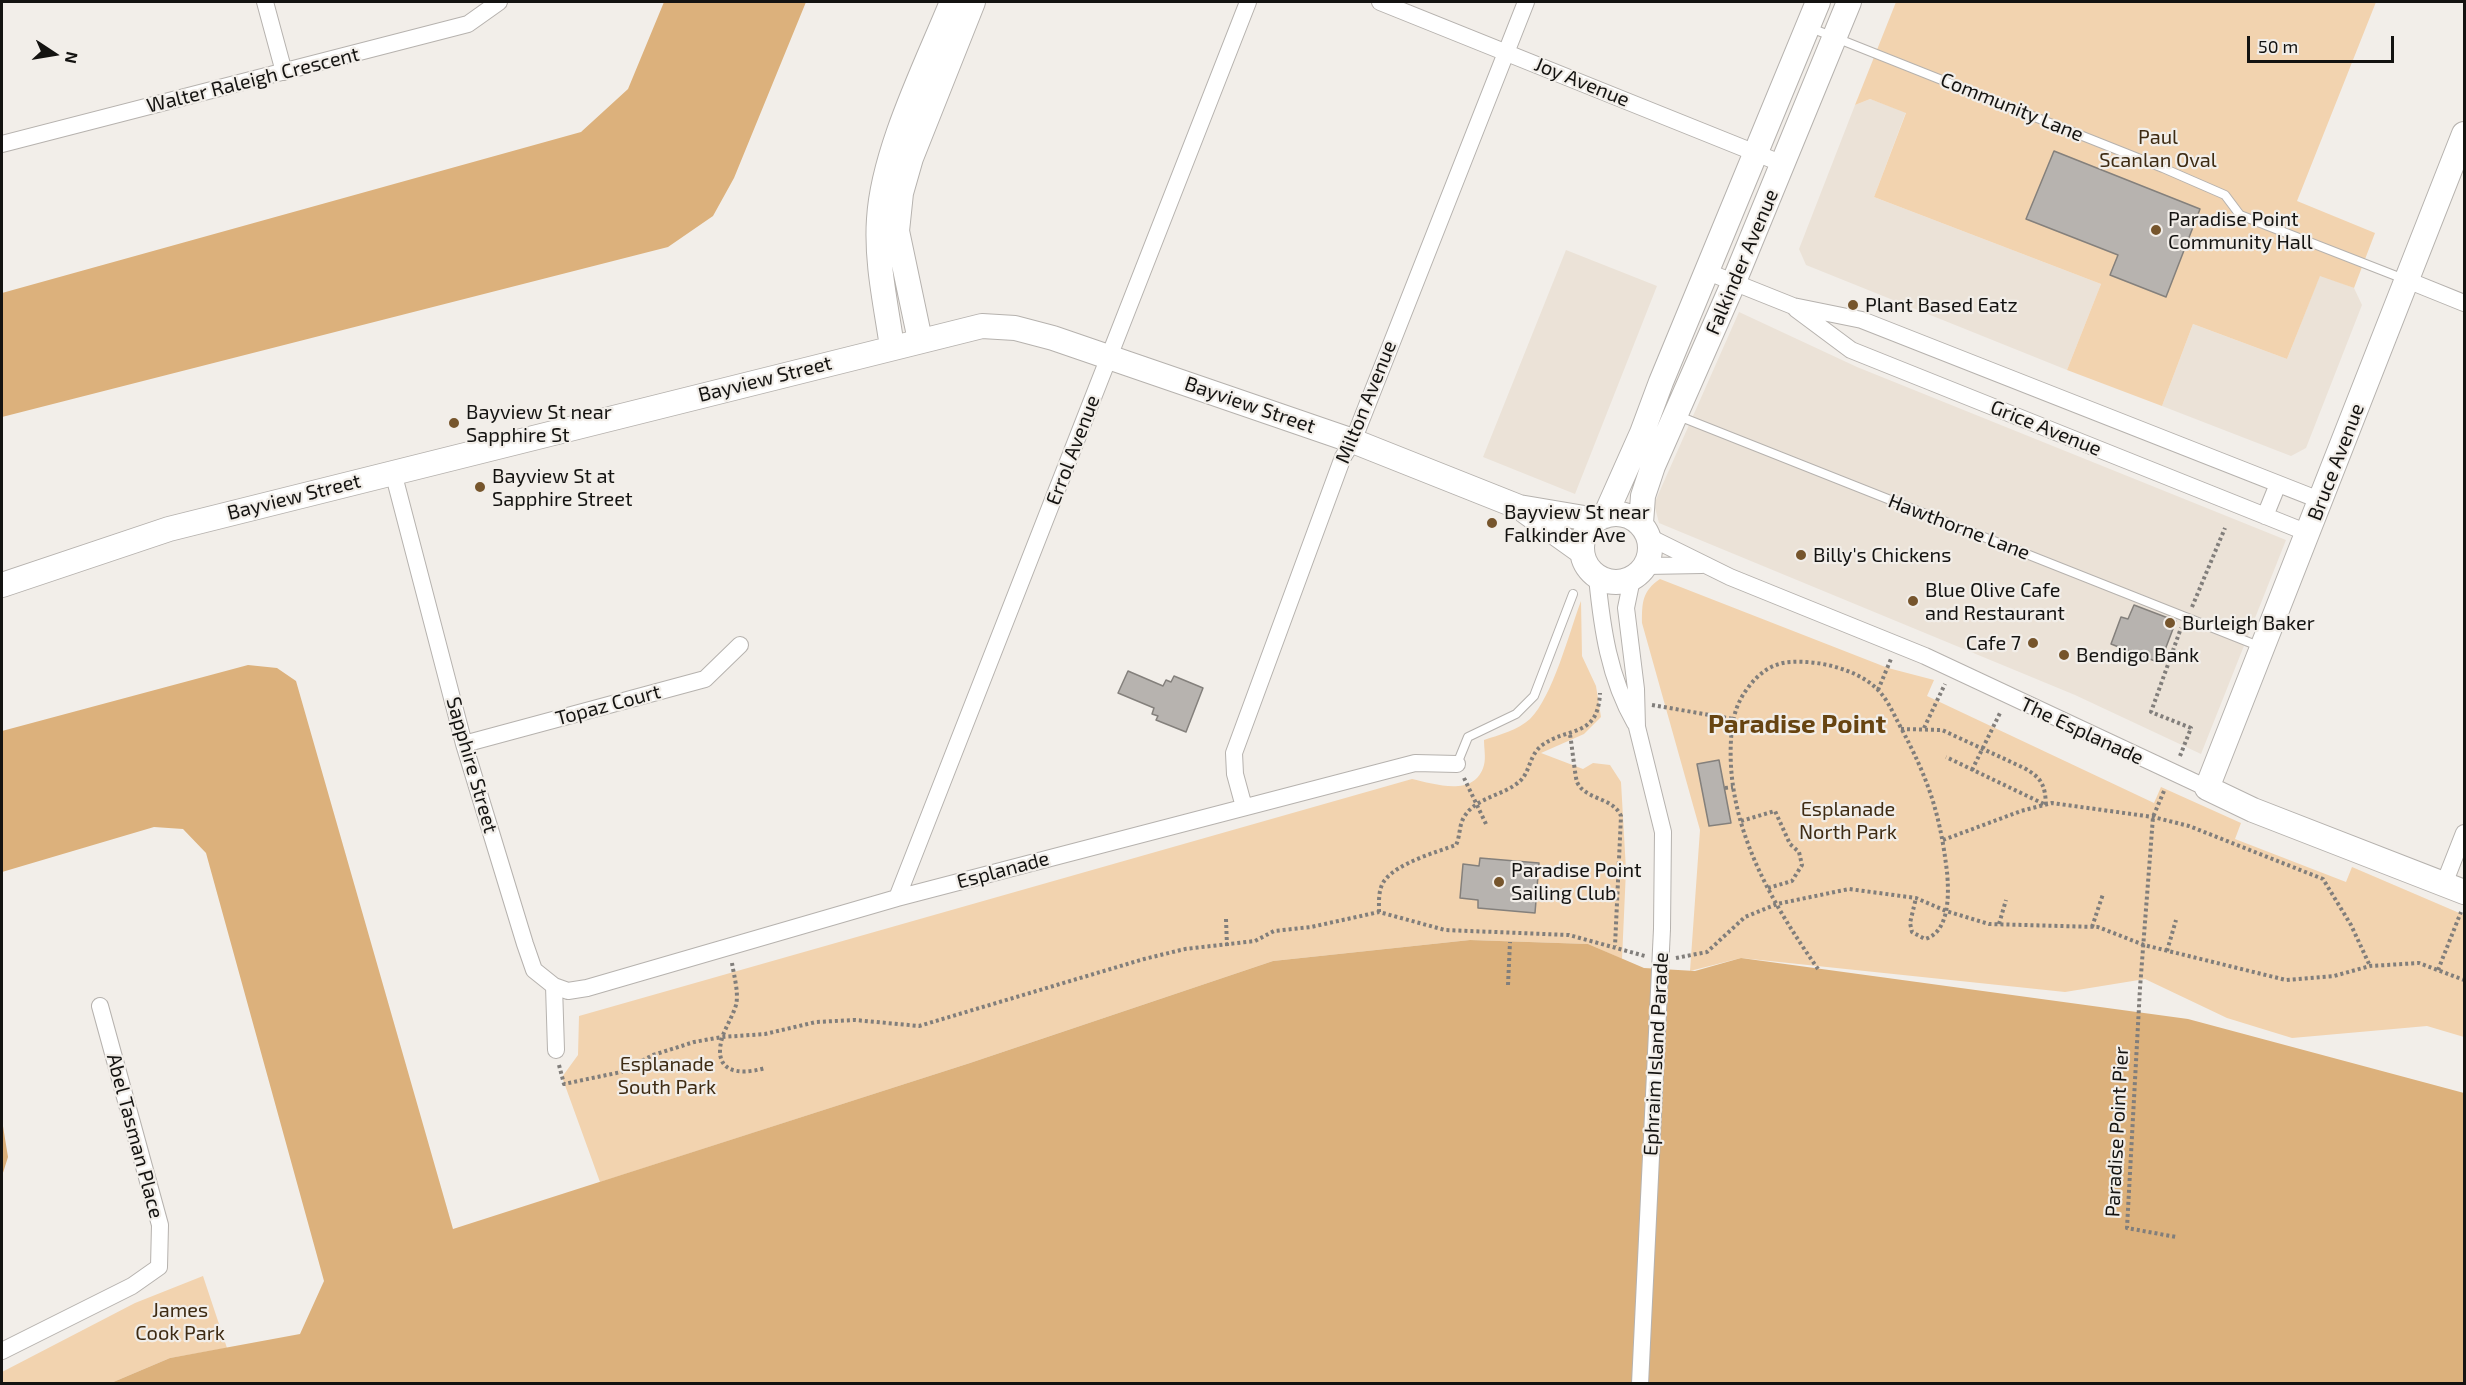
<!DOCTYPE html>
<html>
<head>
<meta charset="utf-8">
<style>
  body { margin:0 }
  #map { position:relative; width:2466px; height:1385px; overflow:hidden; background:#f2eee9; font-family:"Exo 2",sans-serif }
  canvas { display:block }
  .frame { position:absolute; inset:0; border:3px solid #141311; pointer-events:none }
  .north { position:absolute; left:24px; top:24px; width:60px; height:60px; -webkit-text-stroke:4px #f2eee9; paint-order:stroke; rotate:102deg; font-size:16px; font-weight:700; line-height:24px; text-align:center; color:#141311 }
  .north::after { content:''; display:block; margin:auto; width:21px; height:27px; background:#141311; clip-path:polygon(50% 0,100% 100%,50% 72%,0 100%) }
  .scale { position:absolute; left:2247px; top:36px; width:147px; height:27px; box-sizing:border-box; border:3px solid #141311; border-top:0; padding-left:8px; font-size:18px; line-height:21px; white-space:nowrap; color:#141311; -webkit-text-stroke:4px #f2eee9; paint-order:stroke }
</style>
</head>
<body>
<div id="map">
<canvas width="2466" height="1385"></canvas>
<div class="frame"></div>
<div class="north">N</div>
<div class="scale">50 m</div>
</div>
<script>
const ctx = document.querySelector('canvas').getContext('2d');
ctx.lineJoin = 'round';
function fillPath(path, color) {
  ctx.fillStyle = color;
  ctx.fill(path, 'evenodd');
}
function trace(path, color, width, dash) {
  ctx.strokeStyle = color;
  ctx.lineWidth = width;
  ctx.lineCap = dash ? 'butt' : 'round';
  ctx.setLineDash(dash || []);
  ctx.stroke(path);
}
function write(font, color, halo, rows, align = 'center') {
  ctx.font = font + ' "Exo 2",sans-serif';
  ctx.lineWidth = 4.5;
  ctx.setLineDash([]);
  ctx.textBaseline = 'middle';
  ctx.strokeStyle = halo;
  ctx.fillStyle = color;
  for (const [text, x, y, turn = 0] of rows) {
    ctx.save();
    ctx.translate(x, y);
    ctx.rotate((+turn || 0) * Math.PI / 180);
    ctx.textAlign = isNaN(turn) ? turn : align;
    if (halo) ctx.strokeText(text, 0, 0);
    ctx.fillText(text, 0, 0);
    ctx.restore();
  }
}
const built = new Path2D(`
  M1870,99L1906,112L1874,197L2101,284L2067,370L1806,265L1799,249L1855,105Z
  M1566,250L1657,286L1575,494L1483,457Z
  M2320,275L2354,288L2362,305L2306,448L2291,456L2162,406L2193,324L2287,359Z
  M1739,312L1857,367L2286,540L2201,754L2075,695L1659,523L1654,504Z`);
const green = new Path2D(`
  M1896,2H2376L2297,201L2375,233L2354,288L2320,276L2287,359L2193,324L2162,406L2067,370L2101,284L1874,197L1906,113L1870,99L1855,105Z
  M1660,579L1888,668L1934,680L1927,696L2154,803L2161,787L2241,823L2235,839L2346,882L2352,867L2464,915V1037L2427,1026L2292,1038L2227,1018L2145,979L2065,992L1741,958L1690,971L1700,830L1642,623C1642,603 1642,591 1660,579Z
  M1581,601L1582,656L1596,686L1601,717L1584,734L1541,753L1583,769L1593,763L1610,765L1621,782L1626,870L1622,959L1588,944L1470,940L1273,961L970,1063L600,1182L562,1077L578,1055L579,1016L1412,779C1435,784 1475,798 1484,765C1486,758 1484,748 1484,740C1499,735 1518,730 1530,719C1553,696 1569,633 1581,601Z
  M203,1276L227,1348L170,1358L111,1383L2,1384V1372L135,1303Z`);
const water = new Path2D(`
  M664,2H806L734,178L713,216L668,247L2,417V293L581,132L628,89Z
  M248,665L277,668L296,681L453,1229L970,1063L1273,961L1470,940L1588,944L1644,968L1695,971L1741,958L2188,1019L2464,1093V1383H111L170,1358L300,1334L324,1281L206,853L183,829L154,827L2,872V731Z
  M2,1120L8,1157L2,1176Z`);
const building = new Path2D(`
  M2054,151L2200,209L2166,297L2110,275L2118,255L2026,219Z
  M2134,605L2176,621L2160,663L2111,644L2121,617L2128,619Z
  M1128,671L1163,686L1166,680L1171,682L1174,676L1203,688L1186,732L1156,720L1158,716L1152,714L1154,708L1118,693Z
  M1719,760L1731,823L1709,826L1697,764Z
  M1480,858L1539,863L1535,913L1478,908V900L1460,898L1463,864L1479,866Z`);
const path = new Path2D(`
  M2192,607L2225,528
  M1878,690L1891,659
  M1652,705L1733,719
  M1924,728L1945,684
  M1901,729L1942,730L2024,768C2042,778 2045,785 2046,805L1946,757
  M1570,735C1572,745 1575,776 1577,782C1585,800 1613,797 1621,816L1615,946
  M2180,756L2191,728L2151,712L2181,628
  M1972,770L2001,711
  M1464,778L1486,824
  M1725,788L1733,787
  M2164,791L2153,817L2140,988L2127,1228L2176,1237
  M1741,821L1775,811L1790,844L1799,852L1802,865L1792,881L1768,888
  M1943,840L2021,811L2052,803L2153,817L2189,826L2323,879L2351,925L2370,966
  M1379,912C1379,902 1378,888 1385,880C1398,863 1436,852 1456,845C1460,837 1459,827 1463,819C1474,797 1504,796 1520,781C1530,772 1529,756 1541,746C1567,726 1598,739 1600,693
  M1226,919L1227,946
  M1999,924L2006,900
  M2092,927L2103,894
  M2167,951L2176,920
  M1676,958L1707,952L1745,917L1777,904L1849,889L1916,898L1946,911L1989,924L2098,927L2144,945L2286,980L2334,976L2370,966L2419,963L2464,980
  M732,963C734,976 739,993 736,1005C733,1015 727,1025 723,1035C711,1072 737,1076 765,1068
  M1818,969C1771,902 1726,825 1731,740C1732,722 1735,705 1747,689C1758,674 1771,663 1791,662C1818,660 1856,669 1876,688C1887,698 1893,713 1900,726C1928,778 1940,813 1947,872C1949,893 1950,932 1925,939L1912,932L1910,923L1916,898
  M2438,970L2461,912
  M1508,985L1510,942
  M559,1065L564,1084L621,1072L653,1055L694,1042L722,1037L765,1034L816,1022L855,1020L919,1026L1144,959L1185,949L1255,941L1274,931L1311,927L1379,912L1445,930L1569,935L1645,956`);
const lane = new Path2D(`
  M1811,28L2163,168L2225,195L2240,215L2404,279
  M1676,415L2261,647
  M1457,764L1468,737L1516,714L1534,696L1573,594`);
const street = new Path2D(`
  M265,2L284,72
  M1380,2L1783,164
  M2,144L468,24L499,2
  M1708,272L1793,306L1862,320L2322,501
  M2407,280L2464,303
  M1796,309L1851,350L2308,533
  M393,472L464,744L525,944L534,970L554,986L556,1050
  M2265,516L2278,484
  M1649,537L1730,577L1925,656L2207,788
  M1646,566L1702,565
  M1597,577C1602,628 1609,678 1635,723
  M1632,579L1626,608L1636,689L1637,727L1663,832L1662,929
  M464,744L705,679L740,645
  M1244,807L1235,774L1234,753L1343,457L1353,441L1526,2
  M2444,884L2464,833
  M897,898L1248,2
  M554,986L568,991L587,988L897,898L1415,763L1457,764
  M2,1351L132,1286L159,1267L160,1225L100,1006`);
const secondary = new Path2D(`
  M2464,134L2207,788L2253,810L2464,892
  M920,340L897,231L901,193L911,158L973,2
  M892,347C886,305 876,262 879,219C883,151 926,66 952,2
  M1526,512L1582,552
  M1582 548a34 34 0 1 1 68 0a34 34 0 1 1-68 0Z
  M1605,516L1642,433L1661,382L1818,2
  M1641,523L1643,496L1653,466L1733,284L1849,2
  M2,585L169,529L982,326L1015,328L1053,338L1353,441L1519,507L1596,520`);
const streetBridge = new Path2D(`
  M1640,1384L1662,929`);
const markers = [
  [2156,230,6,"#76552c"],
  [1853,305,6,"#76552c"],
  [454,423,6,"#76552c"],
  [480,487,6,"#76552c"],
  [1492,523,6,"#76552c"],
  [1801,555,6,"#76552c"],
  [1913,601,6,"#76552c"],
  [2170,623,6,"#76552c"],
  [2033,643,6,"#76552c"],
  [2064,655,6,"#76552c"],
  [1499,882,6,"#76552c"]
];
const streetNames = [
  ["Walter Raleigh Crescent",253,80,-14],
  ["Joy Avenue",1582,82,22],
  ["Community Lane",2012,107,22],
  ["Falkinder Avenue",1742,262,-67],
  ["Bayview Street",765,379,-14],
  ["Milton Avenue",1366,402,-68],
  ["Bayview Street",1250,405,19],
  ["Grice Avenue",2046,428,22],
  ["Errol Avenue",1073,450,-69],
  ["Bruce Avenue",2336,462,-69],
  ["Bayview Street",294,497,-14],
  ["Hawthorne Lane",1959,527,21],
  ["Topaz Court",608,705,-15],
  ["The Esplanade",2082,731,25],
  ["Sapphire Street",472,765,74],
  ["Esplanade",1003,870,-15],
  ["Ephraim Island Parade",1656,1054,-87],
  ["Paradise Point Pier",2117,1132,-87],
  ["Abel Tasman Place",135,1136,75]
];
const parkNames = [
  ["Paul",2158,137],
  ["Scanlan Oval",2158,160],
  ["Esplanade",1848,809],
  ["North Park",1848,832],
  ["Esplanade",667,1064],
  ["South Park",667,1087],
  ["James",180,1310],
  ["Cook Park",180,1333]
];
const poiNames = [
  ["Paradise Point",2168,219],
  ["Community Hall",2168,242],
  ["Plant Based Eatz",1865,305],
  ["Bayview St near",466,412],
  ["Sapphire St",466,435],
  ["Bayview St at",492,476],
  ["Sapphire Street",492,499],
  ["Bayview St near",1504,512],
  ["Falkinder Ave",1504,535],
  ["Billy's Chickens",1813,555],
  ["Blue Olive Cafe",1925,590],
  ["and Restaurant",1925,613],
  ["Burleigh Baker",2182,623],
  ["Cafe 7",2021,643,"right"],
  ["Bendigo Bank",2076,655],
  ["Paradise Point",1511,870],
  ["Sailing Club",1511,893]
];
const districtNames = [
  ["Paradise Point",1797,724]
];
fillPath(built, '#ebe2d7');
fillPath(green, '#f2d3af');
fillPath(water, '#dcb17c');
fillPath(building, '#b7b3af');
trace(building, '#84807c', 1.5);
trace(lane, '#b6b2ae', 10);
trace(street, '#b6b2ae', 18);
trace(secondary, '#b6b2ae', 26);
trace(path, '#817e7b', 4, [3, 3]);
trace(lane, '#fff', 8);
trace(street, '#fff', 16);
trace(secondary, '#fff', 24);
trace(streetBridge, '#b6b2ae', 18, []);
trace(streetBridge, '#fff', 16);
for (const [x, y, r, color] of markers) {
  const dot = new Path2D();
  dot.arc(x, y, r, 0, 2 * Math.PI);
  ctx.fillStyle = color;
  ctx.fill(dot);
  trace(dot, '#f2eee9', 2);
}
write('20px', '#141311', '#f2eee9', streetNames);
write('20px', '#3e2b13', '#f2eee9', parkNames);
write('20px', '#141311', '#f2eee9', poiNames, 'left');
write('bold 26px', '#674411', '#f2eee9', districtNames);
</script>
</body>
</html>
